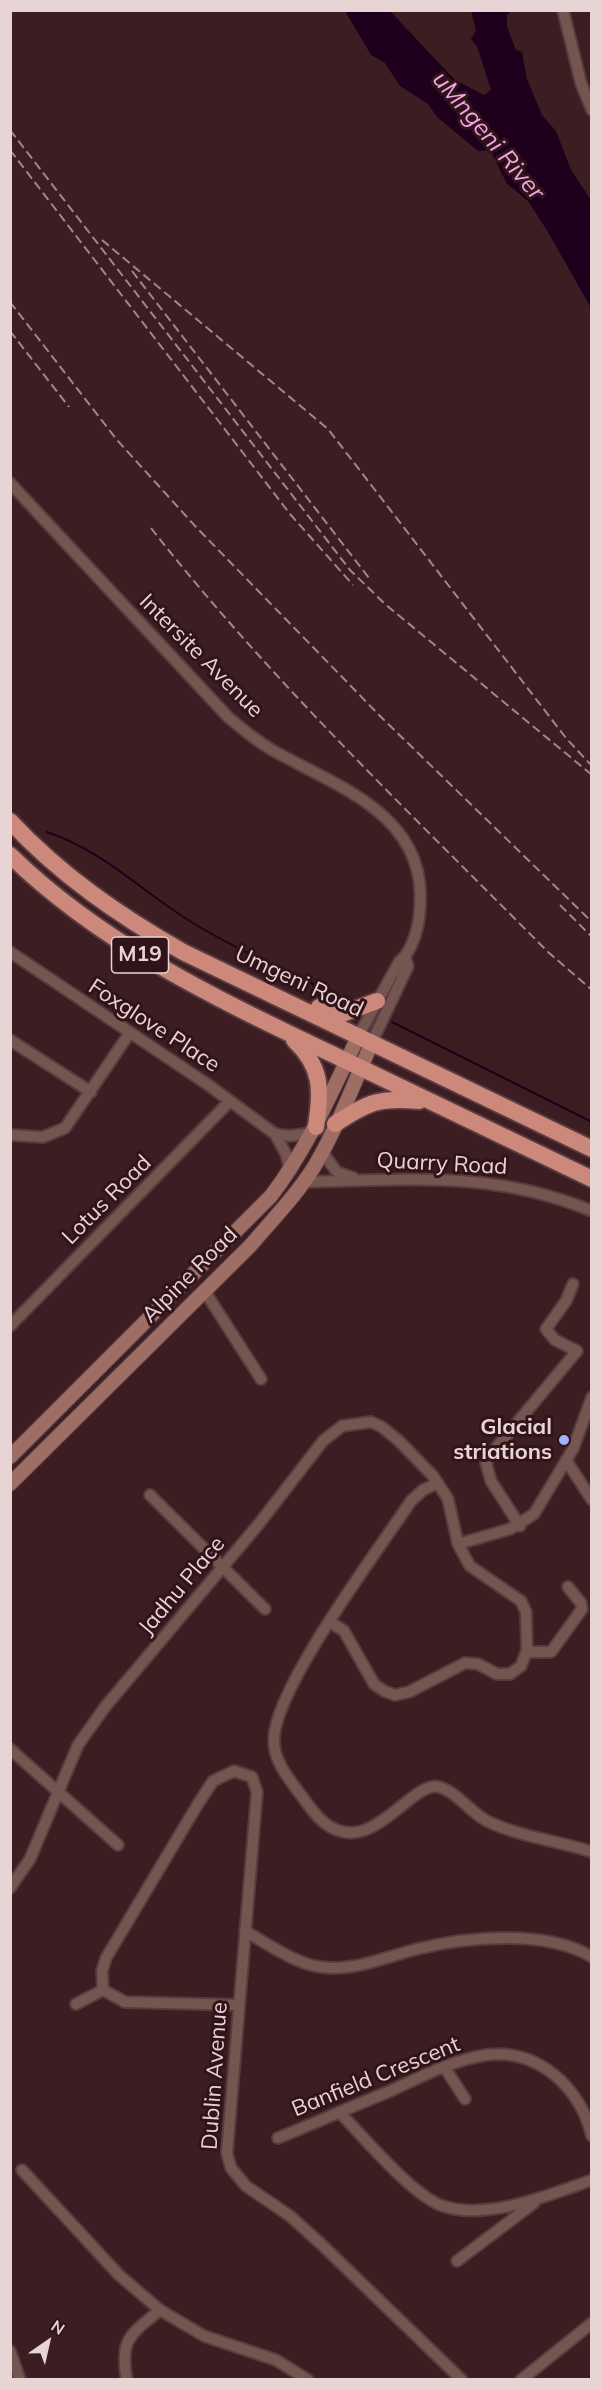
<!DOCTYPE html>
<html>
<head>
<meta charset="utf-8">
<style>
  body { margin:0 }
  #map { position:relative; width:602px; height:2390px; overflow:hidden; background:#3c1e22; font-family:Mulish,sans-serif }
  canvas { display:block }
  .frame { position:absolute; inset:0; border:12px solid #e8d3d5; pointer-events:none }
  .north { position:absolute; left:18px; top:2312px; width:60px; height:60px; -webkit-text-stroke:4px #311419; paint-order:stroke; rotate:34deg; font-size:16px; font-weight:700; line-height:24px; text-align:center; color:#e8d3d5 }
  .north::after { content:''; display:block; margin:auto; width:21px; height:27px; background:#e8d3d5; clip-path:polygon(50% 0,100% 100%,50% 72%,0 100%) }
</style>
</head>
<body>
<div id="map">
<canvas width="602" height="2390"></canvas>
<div class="frame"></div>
<div class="north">N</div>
</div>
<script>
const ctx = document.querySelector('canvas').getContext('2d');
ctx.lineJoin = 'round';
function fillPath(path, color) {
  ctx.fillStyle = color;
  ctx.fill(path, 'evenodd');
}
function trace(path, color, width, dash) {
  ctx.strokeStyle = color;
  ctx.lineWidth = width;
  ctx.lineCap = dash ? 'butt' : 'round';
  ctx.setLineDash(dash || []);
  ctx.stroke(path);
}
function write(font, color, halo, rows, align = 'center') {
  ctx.font = font + ' Mulish,sans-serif';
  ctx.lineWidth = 6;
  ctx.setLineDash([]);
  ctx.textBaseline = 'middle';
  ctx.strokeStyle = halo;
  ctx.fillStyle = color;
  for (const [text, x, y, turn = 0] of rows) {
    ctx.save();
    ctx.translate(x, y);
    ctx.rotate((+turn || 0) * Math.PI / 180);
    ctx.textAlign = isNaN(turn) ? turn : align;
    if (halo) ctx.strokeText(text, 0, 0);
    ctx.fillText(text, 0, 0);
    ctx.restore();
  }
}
const water = new Path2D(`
  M345,11H390L455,80L484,95L491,90L477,46L471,39L476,30L471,11H512L507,15V27L516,50L522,52L527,79L542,115L556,131L571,170L591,200V308L548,232L528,201L507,184L490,150L478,151L437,117L428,104L400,86L385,63L371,55Z`);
const stream = new Path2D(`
  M47,832C102,850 144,893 193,923C244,954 299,977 352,1002
  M392,1022L592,1122`);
const minor = new Path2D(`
  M563,10L581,83L592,110
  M10,483L228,717C242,729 257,741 272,750C338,787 428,815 420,908C419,926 413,951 399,962L359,1035
  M10,952L207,1084L275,1134L286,1154L290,1171
  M10,1040L91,1092
  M372,1042L408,966L405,957
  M275,1134L289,1136L312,1133
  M10,1135L43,1137L65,1128L129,1034
  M322,1152L337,1172L354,1178
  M303,1182C406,1180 493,1170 592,1211
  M204,1290L261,1379
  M10,1326L230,1101
  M566,1460L592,1500
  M438,1483L423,1490L411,1501C379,1549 275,1687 274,1739C273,1760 288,1778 301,1795C311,1809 322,1826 340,1831C378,1844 414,1781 439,1787C457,1792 471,1813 487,1821C517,1836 559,1841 592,1852
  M150,1495L265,1609
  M520,1526L491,1481L486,1463L491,1454L577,1351L555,1340L546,1329L566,1301L573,1284
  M458,1544L510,1529L534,1514L573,1449L592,1397
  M526,1652H551L582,1609L581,1603L568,1587
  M10,1749L118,1845
  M10,1888L30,1859L78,1745L105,1707L258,1525L323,1441L342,1426L371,1422L382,1427L399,1441L433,1476L448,1499L458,1544L470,1566L521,1601L526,1612L527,1650L521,1666L510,1674H497L478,1664L465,1663L409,1692L395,1695L384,1691L374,1684L344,1631L330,1622
  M245,1931C273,1947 300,1968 333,1968C361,1968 390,1956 417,1949C466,1937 546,1929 592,1957
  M76,2004L103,1990
  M239,2005L125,2002L103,1990L102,1971L106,1958L198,1804L213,1781L234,1771L252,1777L257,1792L227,2153L231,2168L246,2186L290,2216L320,2243L462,2380
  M445,2068L465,2099
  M339,2112C364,2137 409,2192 440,2205C485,2222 549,2195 592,2180
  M278,2138C315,2123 351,2107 388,2092C419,2078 452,2060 486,2055C539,2048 580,2088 592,2136
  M22,2170L119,2275L160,2310L204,2336L276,2360L308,2380
  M457,2261L534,2203
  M10,2351L20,2380
  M127,2380C119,2339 131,2334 160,2310
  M521,2380L592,2323`);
const secondary = new Path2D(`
  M10,1457L271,1196C309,1146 332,1091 359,1035
  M10,1484L250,1246C272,1220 296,1196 314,1167C337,1128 354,1084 372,1042`);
const trunk = new Path2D(`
  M10,821C60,875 120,916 183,952L592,1149
  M10,855C102,945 219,1000 334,1055C420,1096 506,1137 592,1179
  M319,1007L342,1014L377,1001
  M294,1040C323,1068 321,1089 316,1127
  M335,1124C368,1102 380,1097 419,1101`);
const rail = new Path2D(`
  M10,130L350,570L385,604L592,775
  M10,150L290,514L353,585
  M102,240L328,429L566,738L590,764
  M132,271L369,578
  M10,302L117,440L196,527L382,718L592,922
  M10,331L69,407
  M151,528C270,680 412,815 548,952L592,990
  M560,905L592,937`);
const markers = [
  [564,1440,6,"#9fb3fd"]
];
const shields = [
  [140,955,57]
];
const shieldNames = [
  ["M19",140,955]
];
const streetNames = [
  ["Intersite Avenue",201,656,45],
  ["Umgeni Road",299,982,25],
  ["Foxglove Place",154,1026,33],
  ["Quarry Road",442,1164,3],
  ["Lotus Road",107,1200,-45],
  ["Alpine Road",190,1275,-45],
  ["Jadhu Place",182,1586,-50],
  ["Dublin Avenue",215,2076,-86],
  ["Banfield Crescent",376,2077,-22]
];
const poiNames = [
  ["Glacial",552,1427],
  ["striations",552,1452]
];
const waterNames = [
  ["uMngeni River",488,136,50]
];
fillPath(water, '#1e001c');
trace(stream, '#1e001c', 2);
trace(minor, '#583b3f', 14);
trace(secondary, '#583b3f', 16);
trace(trunk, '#583b3f', 20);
trace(minor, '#74554f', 10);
trace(secondary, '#9e6e65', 14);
trace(trunk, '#cd887c', 16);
trace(rail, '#9f878a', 2, [9, 4.5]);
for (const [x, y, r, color] of markers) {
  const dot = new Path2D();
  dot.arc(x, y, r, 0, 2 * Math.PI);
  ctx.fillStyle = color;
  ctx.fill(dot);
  trace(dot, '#311419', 2);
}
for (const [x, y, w] of shields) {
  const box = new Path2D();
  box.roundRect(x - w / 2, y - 18, w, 36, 4.5);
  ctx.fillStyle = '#311419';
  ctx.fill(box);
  trace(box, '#e8d3d5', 1.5);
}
write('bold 21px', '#e8d3d5', null, shieldNames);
write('22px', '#e8d3d5', '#311419', streetNames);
write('bold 22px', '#e8d3d5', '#311419', poiNames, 'right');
write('italic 24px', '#f1a5e7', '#311419', waterNames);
</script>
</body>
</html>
